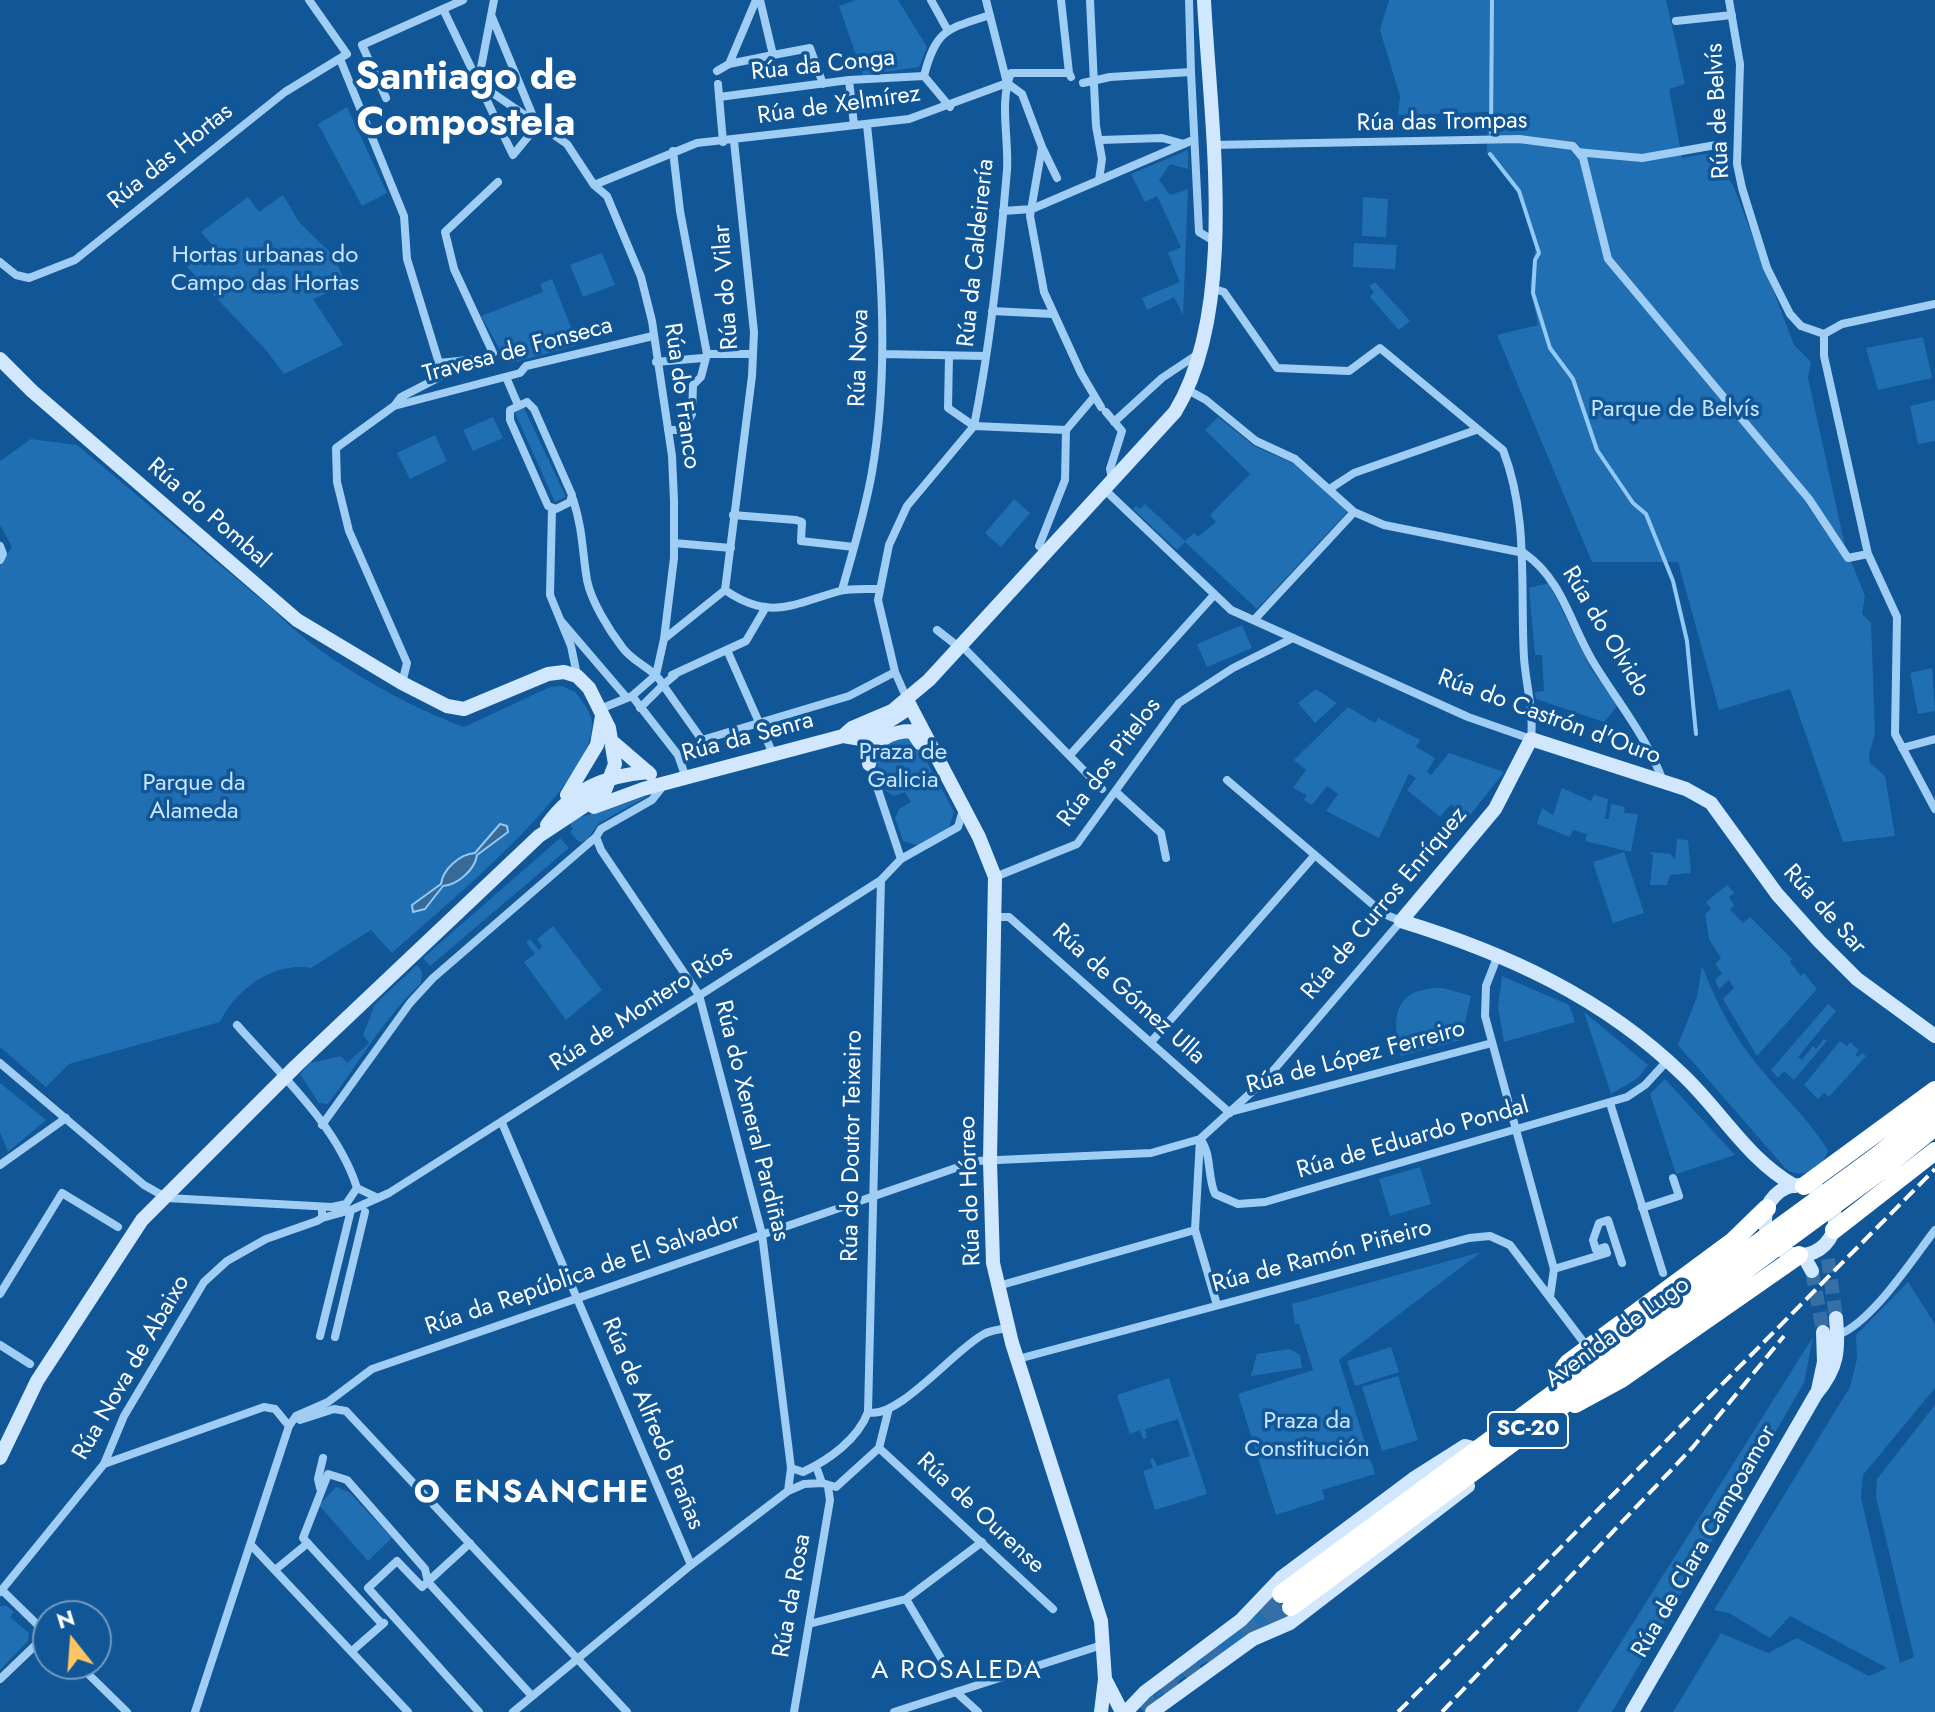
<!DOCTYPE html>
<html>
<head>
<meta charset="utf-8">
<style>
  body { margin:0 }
  #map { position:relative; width:1935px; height:1712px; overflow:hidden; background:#115696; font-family:Jost,sans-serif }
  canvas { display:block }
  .north { position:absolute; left:32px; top:1600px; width:80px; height:80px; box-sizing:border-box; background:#115696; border:2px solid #709ac0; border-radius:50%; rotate:343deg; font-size:22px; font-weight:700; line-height:32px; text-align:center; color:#fff }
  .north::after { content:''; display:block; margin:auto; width:28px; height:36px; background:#ffc563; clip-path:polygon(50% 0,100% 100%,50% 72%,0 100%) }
</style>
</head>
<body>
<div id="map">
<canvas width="1935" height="1712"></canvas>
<div class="north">N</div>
</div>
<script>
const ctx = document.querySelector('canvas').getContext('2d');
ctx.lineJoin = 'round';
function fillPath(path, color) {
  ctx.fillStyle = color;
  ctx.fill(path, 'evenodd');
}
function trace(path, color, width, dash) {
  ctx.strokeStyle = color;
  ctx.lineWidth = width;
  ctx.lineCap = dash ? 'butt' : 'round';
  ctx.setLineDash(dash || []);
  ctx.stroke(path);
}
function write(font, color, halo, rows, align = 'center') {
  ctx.font = font + ' Jost,sans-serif';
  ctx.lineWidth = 7;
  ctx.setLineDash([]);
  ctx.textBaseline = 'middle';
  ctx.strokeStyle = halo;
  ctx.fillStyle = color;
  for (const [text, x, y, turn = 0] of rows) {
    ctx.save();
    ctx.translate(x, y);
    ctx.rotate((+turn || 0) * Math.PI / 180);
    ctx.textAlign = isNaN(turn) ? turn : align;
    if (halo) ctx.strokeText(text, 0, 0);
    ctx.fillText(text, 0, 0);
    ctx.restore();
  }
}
const green = new Path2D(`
  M856,0H898L927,47L919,67L863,75L839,6Z
  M1389,0H1666L1685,84L1669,89L1682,158L1710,153L1733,185L1794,345L1811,362L1808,378L1845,546L1865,596L1862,614L1871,623L1875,733L1869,755L1870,763L1885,776L1895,836L1843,842L1790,689L1719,710L1678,562H1592L1497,335L1538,325L1530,286L1536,242L1517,192L1487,153L1488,112L1398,115L1400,96L1380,30Z
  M347,107L387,193L362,206L318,124Z
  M1188,150V169L1170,164L1159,180L1170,195L1188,189L1183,315L1174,297L1147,310L1142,298L1180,282L1168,253L1181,247L1157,196L1145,202L1131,174Z
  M283,195L299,222L334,256L346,285L313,299L343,345L284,374L265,349L187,267L214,247L201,232L248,197L259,212Z
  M1363,197L1388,199L1386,237L1362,236Z
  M1354,243L1397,245L1395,269L1353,267Z
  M602,253L615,285L583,297L570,265Z
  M552,279L578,345L508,364L481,316L543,292L540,284Z
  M1375,282L1410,321L1399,330L1370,297L1374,292L1369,286Z
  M1923,337L1932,378L1878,390L1866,348Z
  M1935,400V441L1918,444L1910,406Z
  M520,408H524L566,497L555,502L515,413Z
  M493,417L503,438L473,451L463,430Z
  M1218,417L1254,446L1299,466L1349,510L1257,609L1185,542L1177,550L1133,509L1136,506L1140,509L1145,504L1185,541L1194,533L1198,537L1216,522L1210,515L1250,474L1205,430Z
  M435,435L447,461L410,479L397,453Z
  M31,439L77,445L275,611C316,656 406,706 464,727L550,687L562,686L575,692C582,701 592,712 592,724C593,787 439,910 392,953L371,930L311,968C274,961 235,990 220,1022L69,1064L46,1087L0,1047V566L12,547L0,525V461Z
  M1014,499L1030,513L1001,547L985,533Z
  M1549,583L1591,669L1618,705L1604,722L1536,699L1535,692L1544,691L1542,655H1535L1529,588Z
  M1242,625L1252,648L1207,667L1197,644Z
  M1932,668L1935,711L1918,714L1910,673Z
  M1316,689L1337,703L1315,723L1298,703Z
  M1348,707L1375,723L1378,718L1420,740L1416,747L1435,758L1427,772L1431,775L1449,753L1504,772L1468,818L1451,804L1440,817L1407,790L1416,778L1409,774L1379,838L1326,811L1338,794L1327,786L1312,805L1304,800L1307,795L1293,788L1306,770L1294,760Z
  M905,735L917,743L954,812L949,827L920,846L903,841L895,818L899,809L911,802L905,792L894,796L886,791L876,762V751Z
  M1562,788L1591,801L1594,795L1608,799L1605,819H1609L1611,804L1625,807L1624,813L1638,814L1631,852L1585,841L1587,834L1573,830L1570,837L1537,824L1542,808L1553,815Z
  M650,795L599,823L586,841L579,842L570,832L573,829L569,823L578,818Z
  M560,838L569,848L430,966L423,958Z
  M1677,839L1688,840L1691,873L1670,875L1667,885H1650L1653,855L1649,852L1670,854L1675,859Z
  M1624,852L1644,913L1613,923L1593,862Z
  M1727,885L1734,893L1729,897L1734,905L1730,909L1743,923L1750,917L1792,959L1790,962L1801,976L1804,973L1817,989L1757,1056L1723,999L1734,988L1729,980L1719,989L1715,980L1722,973L1715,964L1721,958L1709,939L1705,914L1711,909L1706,902Z
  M553,926L602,990L566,1020L524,962L535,954L526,942L530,939L539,950L542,946L537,939Z
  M417,965L422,972L421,983C384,1018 359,1063 328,1104L319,1103L300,1074L310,1063L341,1056L347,1063L369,1043L363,1035L375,1004Z
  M1702,966C1714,996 1729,1028 1749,1054C1774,1088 1805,1114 1828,1150C1824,1167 1802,1181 1786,1169L1678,1045L1697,997Z
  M1502,976L1569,1005L1575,1022L1504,1042L1498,1007Z
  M1443,988L1471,996L1461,1040L1401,1056C1391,1018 1393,987 1443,988Z
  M1828,1004L1836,1011L1798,1057L1802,1060L1813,1046L1816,1049L1824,1039L1827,1041L1794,1080L1784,1071L1778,1078L1771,1070Z
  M1584,1012L1648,1065L1638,1078L1611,1094Z
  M1840,1041L1847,1046L1850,1042L1859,1050L1855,1055L1858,1057L1862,1053L1866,1056L1829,1097L1824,1093L1818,1099L1804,1085Z
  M1665,1079L1735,1155L1676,1174L1650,1094Z
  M0,1083L46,1120L8,1152L0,1132Z
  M1420,1167L1431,1204L1390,1216L1379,1179Z
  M1481,1252L1339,1360L1375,1474L1322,1490L1325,1499L1276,1515L1238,1394L1313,1370L1299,1324H1295L1292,1304Z
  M1908,1282L1935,1324V1388L1863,1475L1861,1498L1900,1663L1914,1657L1876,1497L1877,1479L1935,1405V1712H1673L1721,1633L1768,1653L1797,1638L1869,1676L1887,1668L1790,1616L1770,1638L1729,1613L1714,1610L1850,1387L1857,1359L1856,1335Z
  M1813,1337L1804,1383L1612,1712H1577Z
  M1391,1347L1399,1372L1355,1386L1347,1361Z
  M1290,1349L1300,1355L1302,1368L1251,1376L1257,1354Z
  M1398,1376L1418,1440L1382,1451L1362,1387Z
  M1169,1378L1207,1494L1155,1510L1143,1471L1153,1468L1150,1459L1153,1458L1157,1466L1190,1456L1178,1419L1145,1429L1147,1438L1143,1439L1140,1430L1130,1434L1117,1395Z
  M336,1487L349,1492L392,1538L368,1561L319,1505Z
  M1278,1585L1298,1612L1194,1669L1157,1699L1154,1695L1248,1623Z
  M0,1606H7L14,1612L10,1617L29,1633L28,1641L0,1670Z`);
const water = new Path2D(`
  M500,824L507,826L508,832L477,855C475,870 457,885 443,886L425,909L413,912L412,905L441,884C443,869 460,854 475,853Z`);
const stream = new Path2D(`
  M1491,132L1492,0
  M1490,154L1519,191L1539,253L1535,260L1533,293L1550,348L1573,379L1597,450L1633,503L1646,514L1673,581L1687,641L1696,734`);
const secondaryTunnel = new Path2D(`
  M1828,1259L1836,1318
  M1812,1271L1823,1332`);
const highwayTunnel = new Path2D(`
  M1238,1628L1281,1594
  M1248,1640L1291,1607
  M1144,1712L1218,1644`);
const street = new Path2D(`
  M931,0L947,29
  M986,0L1007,83
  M1061,0L1069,73
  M1090,0L1096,126L1102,159L1099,180
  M1729,0L1740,64L1737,164L1742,188L1767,268L1790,314L1801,326L1824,334
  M443,9L513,155L537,126L492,17
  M1676,21L1732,15
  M773,55L810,48L823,84
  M340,59L404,216L407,259L439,363L438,378L401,397L395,405
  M729,64L756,0
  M717,71L729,64L773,55L760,0
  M1191,72L1199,232L1214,241
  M924,76C936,29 947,29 990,15
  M924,76L950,107
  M849,80L854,125
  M478,83L567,144L594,185L607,196L641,277L652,321L672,456L674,501V558L664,639L656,675L632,696L600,709
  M478,83L494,0
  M1007,83L1022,94L1042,147L1030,216L1044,292L1081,373L1101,407
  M1083,83L1110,77L1191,72L1189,0
  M718,84L723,142
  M719,97L849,80L924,76
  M386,98L362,45L463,0
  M1100,140L1162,138L1184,144
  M1212,145L1519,139L1573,146L1578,152L1587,153L1642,158L1716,145
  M1042,147L1057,178
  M1578,152L1583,158L1608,259L1809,499L1848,558L1868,554
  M594,185L697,143L909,119L1007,83
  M1003,211L1032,209L1193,140
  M0,262L16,275L29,278L75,260L285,92L347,54L309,0
  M992,311L1053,314
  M1824,334V356L1868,554L1897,617L1895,734L1935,809
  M1824,334L1842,324L1935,304
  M707,354H753
  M882,354L986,356
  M949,356L948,408L974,426
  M656,362L703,358
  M439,363L488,358L493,353L454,269L445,232L498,182
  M506,377L518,405
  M1188,390L1206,400L1256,441L1295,459L1354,512L1384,525L1524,553C1564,581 1570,625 1595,665C1620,705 1646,736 1663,781
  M527,402L534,409L572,495L570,502L556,509L548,506L510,420V410Z
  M1106,412L1122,431L1110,469L1112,479
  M1114,422L1162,378L1198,354
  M974,426C991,342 1000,255 1007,170C1009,138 999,102 1011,73H1069L1071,77
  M974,426L1066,430
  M668,430H683L692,414L693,385L701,377L707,354L680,211L673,151
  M1066,430L1094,397
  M1331,488L1354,473L1476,430
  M1104,489L1231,610L1468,717L1531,739C1534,712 1526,685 1524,658C1520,588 1529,517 1503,450L1380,348L1349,371L1277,368L1224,292L1211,288
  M573,499C583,530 582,550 587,580C591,601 609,630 622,647C633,663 655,669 663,685L640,708
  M552,509L550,595L571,646L577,675
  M733,515L796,520L802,522L801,541L854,547
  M674,543L731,548
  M0,546L3,554L0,560
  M1047,552L1039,546L1065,480L1066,430
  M725,590C771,622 795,603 840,591C851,588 866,589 878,589
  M842,590C853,551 865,512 872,472C892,357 879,239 867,125
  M1254,620L1354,512
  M562,622L627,698
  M937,630L960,648
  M664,639L725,590L752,376L754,332L734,141
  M962,646L1102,789
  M727,650L773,754
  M672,675L746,641L766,607
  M675,675L663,685L702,740L849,696L895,672
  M402,683L407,663L349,531L337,482L336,448L394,406L520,373L526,366L653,336
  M632,696L678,755L686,778
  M907,699L895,672L878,600L889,545L907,506L974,426
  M861,739L901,859
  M1902,748L1935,739
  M1070,755L1214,595
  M1116,792L1161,833L1166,858
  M596,837L601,850L699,995L762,1234L791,1468L788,1491
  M995,877L1077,844L1179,703L1233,668L1293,638
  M995,917H1009L1230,1113
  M1498,955L1486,986L1485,1016L1554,1269L1550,1297
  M237,1025C280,1074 337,1125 357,1188L378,1198
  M1151,1042L1315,855
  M0,1063L144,1185L167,1198L332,1207L346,1204L357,1188
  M1610,1103L1663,1273
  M1234,1111L1492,1043
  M502,1123L691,1565
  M322,1125L410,1003L433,978L596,837L601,829L652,800L663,786
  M1200,1139C1212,1153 1207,1176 1215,1194L1238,1204L1265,1202L1627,1097L1645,1085L1667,1061
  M1200,1139L1195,1230L1217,1305
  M0,1165L66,1118
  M1642,1208L1679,1196L1673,1178
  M322,1218L351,1210L389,1193L881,880L901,859L958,827L963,810
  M1554,1269L1607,1253L1605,1247L1596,1250L1593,1240L1599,1223L1608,1220L1622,1263
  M998,1286L1195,1230
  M0,1294L62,1193L118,1227
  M1838,1335C1872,1322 1912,1260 1935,1230
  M320,1336L351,1210
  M335,1337L365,1212
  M0,1345L30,1364
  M1018,1359L1469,1238L1490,1236L1510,1245L1588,1348
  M868,1412C897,1421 956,1348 984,1334C991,1330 1001,1329 1009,1328
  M300,1420L334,1409L346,1411L627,1712
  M879,1448L1053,1609
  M104,1464L264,1407L275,1409L289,1426
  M816,1466L822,1483L836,1487L879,1448L888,1412
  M791,1468L803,1472C829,1460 858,1439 868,1412L881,880
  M320,1488L318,1479L323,1458
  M470,1543L422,1587L397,1561L368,1588L479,1712
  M252,1546L408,1712
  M275,1570L308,1543
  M2,1590L48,1635
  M0,1592L104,1464L124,1416L204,1282L227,1261L266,1239L317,1221L322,1218V1207
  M906,1599L948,1670
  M382,1624L303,1538L328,1474L347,1480L425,1569L428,1582L532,1696
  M809,1624L906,1599L982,1542
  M352,1651L384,1623
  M78,1664L127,1712
  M0,1679L47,1634
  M956,1692L978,1712
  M195,1712L289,1426L296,1416L328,1402L372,1369L976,1161L1151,1153L1200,1139L1266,1079L1401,921L1384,914L1227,780
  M513,1712L691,1565L788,1491L804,1484L822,1483
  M794,1712L830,1500L828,1487
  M894,1712L1105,1644`);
const secondary = new Path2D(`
  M0,359L32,391L297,620L402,683L447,706L464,709L548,674L564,672L577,676L589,688L609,728L615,764L604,793L539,836L296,1066L142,1220L37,1381L0,1458
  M907,700L979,837L995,877L990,1161L993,1263L1012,1343L1101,1621L1105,1679L1101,1712
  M843,736L852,728L892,711L929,680L1175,412C1239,307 1210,120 1204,0
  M614,743L650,774
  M869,764C871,742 890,731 912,731L920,743
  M567,795L597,745L602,716
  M594,807L643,789L843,736L861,739L906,710
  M547,825C573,789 604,776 648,772
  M1765 1220a35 35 0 1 1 70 0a35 35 0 1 1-70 0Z
  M1795,1186C1747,1159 1722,1112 1683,1075C1604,998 1506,953 1401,921L1495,809L1531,739L1686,789L1711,803L1777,894L1819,941L1857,979L1935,1036
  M1803,1255L1812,1271
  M1818,1390L1824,1362L1823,1332
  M1105,1679L1122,1712
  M1126,1712L1145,1692L1241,1620L1282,1577L1413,1479L1465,1446L1477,1449
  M1152,1712L1253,1639L1290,1623L1468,1486
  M1632,1712L1816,1394C1838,1368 1839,1350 1836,1318`);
const highway = new Path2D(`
  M1874,1158L1935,1110
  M1882,1170L1935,1127
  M1804,1186L1935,1090
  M1834,1230L1935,1151
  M1565,1383L1564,1368L1568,1363L1733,1241L1767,1208
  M1575,1404L1621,1379L1799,1255
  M1281,1594L1755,1245
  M1291,1607L1766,1255`);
const rail = new Path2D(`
  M1398,1712L1935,1169
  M1442,1712L1693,1447L1784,1336`);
const highwayBridge = new Path2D(`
  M1755,1245L1874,1158
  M1766,1255L1882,1170`);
const shields = [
  [1528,1430,80]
];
const shieldNames = [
  ["SC-20",1528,1430]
];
const streetNames = [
  ["Rúa da Conga",823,66,-6],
  ["Rúa de Xelmírez",839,106,-8],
  ["Rúa de Belvís",1719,111,-93],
  ["Rúa das Trompas",1442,123,-1],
  ["Rúa das Hortas",171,157,-39],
  ["Rúa da Caldeirería",977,253,-84],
  ["Rúa do Vilar",727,287,-94],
  ["Travesa de Fonseca",518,351,-15],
  ["Rúa Nova",860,358,-88],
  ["Rúa do Franco",681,396,82],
  ["Rúa do Pombal",208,514,41],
  ["Rúa do Olvido",1605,632,59],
  ["Rúa do Castrón d'Ouro",1549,718,20],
  ["Rúa da Senra",748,738,-15],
  ["Rúa dos Pitelos",1110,763,-53],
  ["Rúa de Curros Enríquez",1385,904,-50],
  ["Rúa de Sar",1824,910,48],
  ["Rúa de Gómez Ulla",1128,995,42],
  ["Rúa de Montero Ríos",642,1009,-33],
  ["Rúa de López Ferreiro",1356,1058,-15],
  ["Rúa do Xeneral Pardiñas",751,1121,76],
  ["Rúa de Eduardo Pondal",1413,1139,-16],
  ["Rúa do Doutor Teixeiro",853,1146,-89],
  ["Rúa do Hórreo",971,1191,-92],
  ["Rúa de Ramón Piñeiro",1322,1257,-15],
  ["Rúa da República de El Salvador",583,1275,-19],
  ["Avenida de Lugo",1618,1333,-36],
  ["Rúa Nova de Abaixo",132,1368,-60],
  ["Rúa de Alfredo Brañas",652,1424,67],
  ["Rúa de Ourense",980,1514,43],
  ["Rúa de Clara Campoamor",1705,1542,-60],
  ["Rúa da Rosa",793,1596,-80]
];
const parkNames = [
  ["Hortas urbanas do",265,256],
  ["Campo das Hortas",265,284],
  ["Parque de Belvís",1675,410],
  ["Praza de",903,753],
  ["Galicia",903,781],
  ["Parque da",194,784],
  ["Alameda",194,812],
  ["Praza da",1307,1422],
  ["Constitución",1307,1450]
];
const neighbourhoodNames = [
  ["A ROSALEDA",957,1672]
];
const districtNames = [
  ["O ENSANCHE",532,1494]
];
const townNames = [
  ["Santiago de",466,79],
  ["Compostela",466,125]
];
fillPath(green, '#206fb3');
fillPath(water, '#386a98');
trace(water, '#92c9f7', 2);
trace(stream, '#92c9f7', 4);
trace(secondaryTunnel, '#356fa6', 14, [14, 7]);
trace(highwayTunnel, '#356fa6', 18, [18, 9]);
trace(street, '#a0cdf3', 8);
trace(secondary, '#d0e7fd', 14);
trace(highway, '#fff', 18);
trace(rail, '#fff', 4, [14, 6]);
trace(highwayBridge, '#fff', 18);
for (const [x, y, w] of shields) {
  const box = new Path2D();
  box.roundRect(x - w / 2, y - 18, w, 36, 6);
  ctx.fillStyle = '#115696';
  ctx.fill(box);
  trace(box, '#fff', 2);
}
write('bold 22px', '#fff', null, shieldNames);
write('24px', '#fff', '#115696', streetNames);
write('24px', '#c8e5fd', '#115696', parkNames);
ctx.letterSpacing = '2px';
write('26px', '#fff', '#115696', neighbourhoodNames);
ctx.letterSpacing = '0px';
ctx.letterSpacing = '2px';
write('bold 32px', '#fff', '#115696', districtNames);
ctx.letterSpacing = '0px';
write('bold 40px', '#fff', '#115696', townNames);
</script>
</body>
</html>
